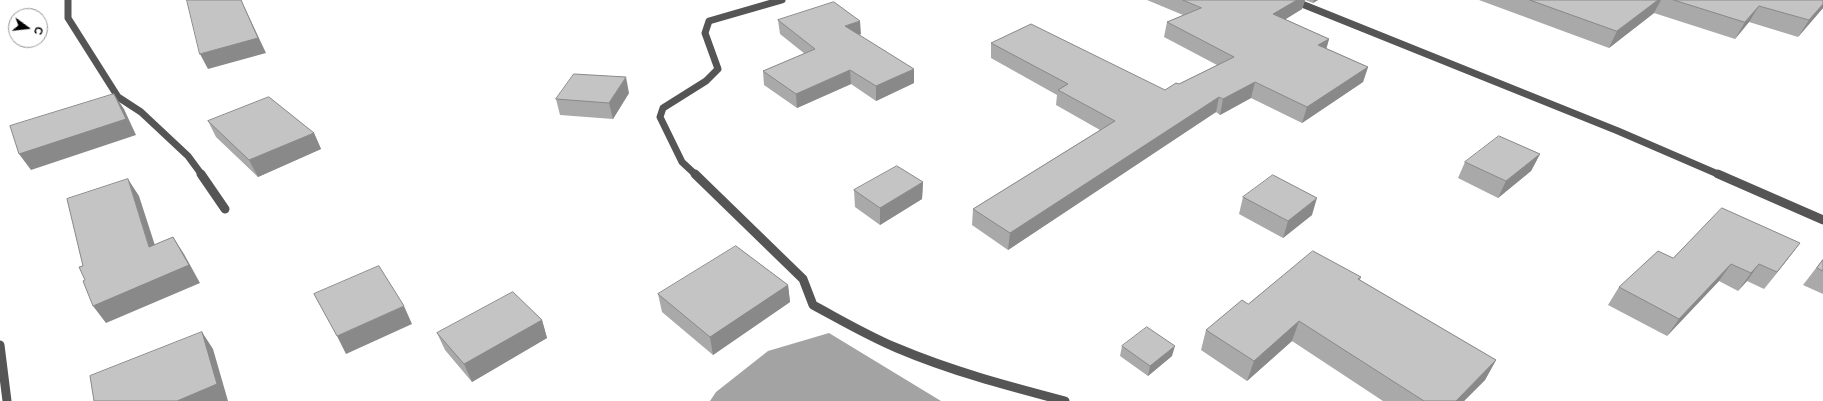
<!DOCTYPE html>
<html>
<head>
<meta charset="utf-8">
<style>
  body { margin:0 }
  #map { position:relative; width:1823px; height:401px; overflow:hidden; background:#fff; font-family:Barlow,sans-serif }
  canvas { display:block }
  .north { position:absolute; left:8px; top:8px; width:40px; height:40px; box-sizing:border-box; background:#fff; border:1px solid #999; border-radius:50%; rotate:105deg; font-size:11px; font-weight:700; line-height:16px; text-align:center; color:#000 }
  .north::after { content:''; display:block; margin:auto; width:14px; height:18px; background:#000; clip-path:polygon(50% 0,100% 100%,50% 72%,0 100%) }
</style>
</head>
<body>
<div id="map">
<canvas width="1823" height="401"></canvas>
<div class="north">С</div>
</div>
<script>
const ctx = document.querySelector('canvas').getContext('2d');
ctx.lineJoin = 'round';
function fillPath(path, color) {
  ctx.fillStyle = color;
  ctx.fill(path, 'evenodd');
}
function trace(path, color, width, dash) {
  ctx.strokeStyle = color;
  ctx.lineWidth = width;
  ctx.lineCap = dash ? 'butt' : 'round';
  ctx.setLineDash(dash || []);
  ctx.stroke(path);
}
const water = new Path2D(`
  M829,333L941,401H710L716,392L768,351Z`);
const serviceFar1 = new Path2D(`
  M68,0V18L118,97L141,112L188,156L202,175
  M696,175L682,162L660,117L663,108L706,81L718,69L705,33L709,21L782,0`);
const service = new Path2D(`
  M201,174L225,209
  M695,174L803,279L813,305C841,320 868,336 897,348C951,371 1008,386 1065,401`);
const minor = new Path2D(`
  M0,345L7,401`);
const tertiaryFar1 = new Path2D(`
  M1292,0L1618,131L1720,175`);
const tertiary = new Path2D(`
  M1718,174L1823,220`);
const wall = new Path2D(`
  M1147,0H1305L1302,9L1285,19L1329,39L1326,48L1368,67L1363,82L1302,123L1251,98L1220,115L1216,112L1008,250L972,225L973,209L1100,130L1056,105L1057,95L991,58V43L1165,90L1179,84L1217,65L1164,37L1167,22L1183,15Z
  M1305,0H1318L1313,3Z
  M1479,0H1823V8L1798,37L1749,22L1735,39L1654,13L1609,48Z
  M778,20L861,34L859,35L914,83L876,101L851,84L797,108L764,85L763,71L805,54L780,34Z
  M629,93L613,119L560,115L556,99Z
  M208,121L314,133L321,149L258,177L216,137Z
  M1540,154L1531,171L1498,198L1458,178L1465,162Z
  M923,182L922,199L880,225L855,207L854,190Z
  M1243,197L1312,215L1283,238L1239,214Z
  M1800,243L1787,260L1764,289L1747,281L1738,291L1719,281L1667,336L1608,305L1619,287L1673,258Z
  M1823,259V294L1803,285Z
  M1361,277L1360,280L1496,360L1485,380L1464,401H1383L1292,341L1247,381L1201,350L1206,330L1248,304Z
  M788,285L790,302L713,355L662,312L658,294Z
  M542,320L547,338L472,382L445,350L437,333Z
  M1122,346L1172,356L1148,376L1120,356Z`);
const shadedWall = new Path2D(`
  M241,0L266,53L208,69L200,54Z
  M1297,0H1305L1302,9L1270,29L1273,14Z
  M1314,0H1318L1313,3Z
  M1658,0H1661L1654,13L1609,48L1617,31Z
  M1823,4V8L1798,37L1809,20Z
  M1759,6L1749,22L1735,39L1745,22Z
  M860,21L861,34L846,40L845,26Z
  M1329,39L1325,54L1318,45Z
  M1368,67L1363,82L1302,123L1307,107Z
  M914,69V83L876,101V86Z
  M850,70L851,84L797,108L796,94Z
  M626,77L629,93L613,119L609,103Z
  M1255,82L1251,98L1220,115L1223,99Z
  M114,94L124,109L136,135L31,170L19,154Z
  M1219,97L1216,112L1008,250L1010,233Z
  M314,133L321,149L258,177L249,160Z
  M1540,154L1531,171L1498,198L1506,181Z
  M128,179L139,196L161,264L149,247Z
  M923,182L922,199L880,225V208Z
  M1317,198L1312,215L1283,238L1288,221Z
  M173,237L184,254L200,283L106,323L93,306Z
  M1800,243L1787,260L1764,289L1777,272Z
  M1731,264L1719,281L1667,336L1679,319Z
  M1759,264L1747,281L1738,291L1751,273Z
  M788,285L790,302L713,355L710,337Z
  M404,306L412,324L346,354L337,336Z
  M542,320L547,338L472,382L464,364Z
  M1299,321L1292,341L1247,381L1254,361Z
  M202,332L213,349L228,401H177Z
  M1175,346L1172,356L1148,376L1150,366Z
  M1496,360L1485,380L1464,401H1456Z`);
const building = new Path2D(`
  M187,0H241L258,38L200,54Z
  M1183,0H1297L1273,14L1329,39L1318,45L1368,67L1307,107L1255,82L1223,99L1219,97L1010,233L973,209L1115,121L1058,90L1068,84L991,43L1031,24L1165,90L1176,83L1179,84L1234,57L1167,22L1201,8Z
  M1530,0H1658L1617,31Z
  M1674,0H1823V4L1809,20L1759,6L1745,22Z
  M834,2L860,21L845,26L914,69L876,86L850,70L796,94L763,71L815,49L778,20Z
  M574,74L626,77L609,103L556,99Z
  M114,94L126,119L19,154L10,126Z
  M269,97L314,133L249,160L208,121Z
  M1499,136L1540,154L1506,181L1465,162Z
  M897,166L923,182L880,208L854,190Z
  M1273,175L1317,198L1288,221L1243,197Z
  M128,179L149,247L173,237L189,265L93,306L83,281L85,280L79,267L83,266L67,199Z
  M1722,208L1800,243L1777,272L1759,264L1751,273L1731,264L1679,319L1619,287L1658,251L1673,258Z
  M736,246L788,285L710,337L658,294Z
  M1313,251L1361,277L1358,279L1496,360L1456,401H1424L1299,321L1254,361L1206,330L1242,300L1248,304Z
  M1823,260V271L1817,268Z
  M379,266L404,306L337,336L314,294Z
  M513,292L542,320L464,364L437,333Z
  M1147,327L1175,346L1150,366L1122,346Z
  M202,332L217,384L177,401H94L90,376Z`);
fillPath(water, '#a3a3a3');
trace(serviceFar1, '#555', 7);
trace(service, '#555', 9);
trace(minor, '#555', 9);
trace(tertiaryFar1, '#555', 7);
trace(tertiary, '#555', 9);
fillPath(wall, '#a9a9a9');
fillPath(shadedWall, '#898989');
fillPath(building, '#c4c4c4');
trace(building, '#898989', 1);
</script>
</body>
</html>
